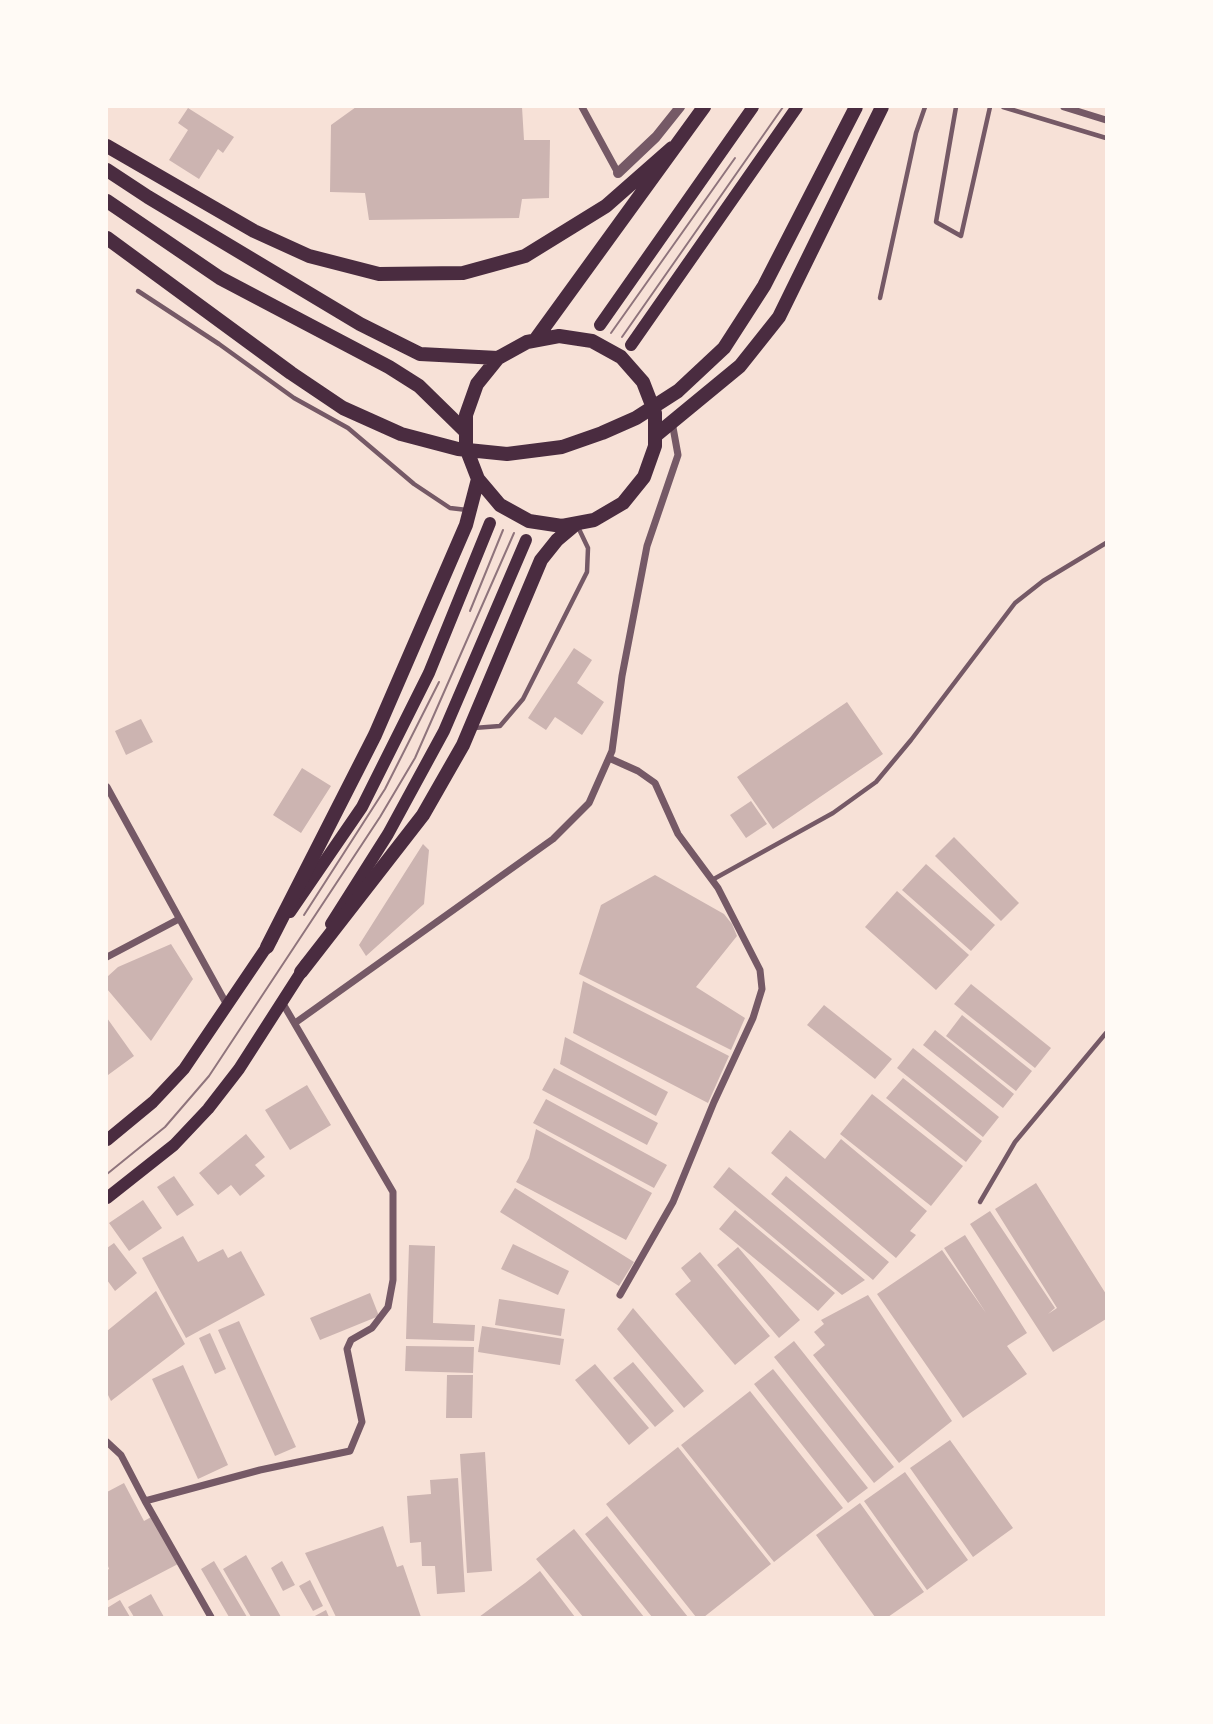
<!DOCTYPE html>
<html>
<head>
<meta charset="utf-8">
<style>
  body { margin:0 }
  #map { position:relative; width:1213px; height:1724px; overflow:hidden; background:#f7e1d7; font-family:"Public Sans",sans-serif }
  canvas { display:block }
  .frame { position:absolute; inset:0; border:108px solid #fffaf5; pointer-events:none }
</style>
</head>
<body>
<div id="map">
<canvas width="1213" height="1724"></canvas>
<div class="frame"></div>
</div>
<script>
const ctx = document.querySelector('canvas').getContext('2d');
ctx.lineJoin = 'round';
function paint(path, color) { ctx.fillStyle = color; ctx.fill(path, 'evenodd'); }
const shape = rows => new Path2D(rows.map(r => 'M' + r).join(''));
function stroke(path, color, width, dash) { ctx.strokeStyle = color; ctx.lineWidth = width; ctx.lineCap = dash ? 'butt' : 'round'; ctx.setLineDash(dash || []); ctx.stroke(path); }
paint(shape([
  [356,107,522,107,524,140,550,140,549,198,522,199,519,218,369,220,365,193,330,192,331,125],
  [188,108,234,137,223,153,218,149,199,179,169,160,188,130,178,123],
  [574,648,592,660,577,683,604,702,582,735,555,717,546,730,528,718],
  [847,702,883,754,773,829,737,777],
  [141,719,153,742,126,755,115,731],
  [302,768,331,786,301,833,273,815],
  [751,801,767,824,746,838,730,815],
  [954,837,1019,903,1001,921,935,856],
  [423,844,429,850,424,904,366,956,359,945],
  [926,864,995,925,971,951,902,890],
  [655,875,724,914,732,924,737,936,696,987,745,1018,731,1050,579,974,601,905],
  [897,891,969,955,936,990,865,927],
  [171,944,193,979,151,1041,107,989,107,977,118,967],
  [583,981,729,1056,708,1103,573,1033],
  [971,984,1051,1048,1035,1068,954,1004],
  [824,1005,892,1059,875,1079,807,1025],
  [962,1015,1032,1071,1016,1091,946,1036],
  [107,1018,134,1056,108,1075,107,1073],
  [935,1030,1014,1094,1003,1108,923,1045],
  [565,1037,668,1092,656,1116,560,1064],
  [913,1048,999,1117,983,1137,897,1068],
  [554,1068,658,1123,647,1145,542,1090],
  [903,1078,982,1141,966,1162,886,1098],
  [307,1085,331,1125,290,1150,265,1110],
  [872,1094,963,1166,931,1206,840,1134],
  [546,1099,667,1165,654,1188,533,1123],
  [536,1129,652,1193,626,1240,516,1182,529,1158],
  [790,1130,825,1159,841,1139,927,1211,910,1231,916,1235,896,1258,771,1153],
  [246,1134,265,1157,255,1165,265,1176,240,1196,231,1185,218,1195,199,1173],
  [729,1167,865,1280,842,1295,713,1187],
  [174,1176,194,1205,177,1216,157,1187],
  [786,1176,889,1262,873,1280,771,1194],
  [1036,1183,1106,1294,1106,1319,1053,1352,970,1224,990,1211,1055,1308,1048,1314,1057,1308,995,1209],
  [515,1188,634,1262,619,1286,500,1212],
  [143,1200,162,1228,129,1251,109,1223],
  [735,1210,835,1293,818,1311,719,1229],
  [965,1235,1027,1333,1007,1346,1027,1374,963,1418,877,1294,942,1250,986,1313,944,1248],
  [183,1236,198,1262,223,1249,228,1258,241,1251,265,1295,186,1338,142,1258],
  [114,1243,137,1273,115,1291,107,1280,107,1248],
  [513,1244,569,1271,558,1295,501,1269],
  [409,1245,435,1246,433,1323,475,1325,474,1341,406,1339],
  [738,1247,800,1320,779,1338,717,1265],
  [700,1252,770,1336,735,1365,675,1294,691,1281,681,1268],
  [156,1291,185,1344,111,1401,107,1393,107,1331],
  [370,1293,379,1316,320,1340,310,1318],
  [868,1295,952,1421,899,1463,813,1355,825,1345,814,1332,824,1324,821,1320],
  [499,1299,565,1309,561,1336,495,1325],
  [633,1308,704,1391,684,1408,617,1329],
  [239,1321,296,1447,275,1456,218,1330],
  [482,1326,564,1339,560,1365,478,1352],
  [210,1333,226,1369,215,1374,199,1338],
  [794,1341,894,1467,874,1483,774,1357],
  [406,1346,474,1347,473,1373,405,1371],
  [633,1362,674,1411,655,1427,613,1378],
  [595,1364,649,1428,629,1445,575,1380],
  [183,1365,228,1465,198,1479,152,1379],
  [773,1369,868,1488,848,1503,754,1384],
  [447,1375,473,1375,472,1418,446,1418],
  [750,1391,843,1508,774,1562,681,1445],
  [950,1440,1013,1528,973,1557,910,1468],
  [678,1447,771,1564,704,1617,696,1617,606,1504],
  [485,1452,492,1571,467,1573,460,1454],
  [905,1472,968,1560,927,1590,864,1501],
  [458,1478,465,1592,437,1594,435,1566,422,1566,421,1542,410,1543,407,1496,431,1494,430,1480],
  [124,1483,144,1521,153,1516,178,1564,107,1601,107,1570,109,1569,107,1563,107,1492],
  [860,1503,924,1592,888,1617,875,1617,816,1535],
  [607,1516,688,1617,652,1617,585,1534],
  [383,1526,397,1567,403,1565,421,1617,336,1617,305,1553],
  [574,1529,644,1617,583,1617,536,1559],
  [246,1555,281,1617,251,1617,223,1569],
  [214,1561,247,1617,229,1617,201,1569],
  [282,1561,295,1585,283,1591,271,1568],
  [540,1571,575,1617,479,1617,525,1583],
  [310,1580,323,1606,313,1611,299,1586],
  [151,1594,164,1617,134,1617,128,1607],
  [120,1600,130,1617,107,1617,107,1608],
  [326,1610,329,1617,313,1617]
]), '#ccb4b1');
stroke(shape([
  [956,107,936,222,961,236,990,107],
  [1003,107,1106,138],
  [138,291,219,344,294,398,348,428,414,484,450,508,467,510],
  [880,298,916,133,925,107],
  [474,728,500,726,523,699,587,572,588,548,578,527],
  [712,880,833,813,876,782,911,740,1015,603,1043,581,1106,543],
  [980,1202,1015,1142,1106,1033]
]), '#755966', 4.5);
stroke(shape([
  [582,107,618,173],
  [1064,107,1106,120],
  [609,758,638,771,655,783,678,834,718,888,760,970,762,989,753,1018,714,1102,673,1202,620,1295],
  [107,787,227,1005],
  [107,957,179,919],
  [295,1023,553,839,589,803,612,751,622,676,647,546,678,455,672,422],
  [107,1442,121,1455,145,1501,260,1470,350,1451,362,1422,347,1349,351,1340,372,1328,388,1307,393,1280,393,1192,282,1002],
  [145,1501,211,1617]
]), '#755966', 7);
stroke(shape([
  [618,173,656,137,680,107]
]), '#755966', 10);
stroke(shape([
  [600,325,753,107],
  [631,345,797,107],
  [290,912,362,807,429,673,490,523],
  [331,924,388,834,444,731,526,540],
  [107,1140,153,1102,184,1069,272,939],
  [107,1198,174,1145,208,1109,239,1069,307,963]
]), '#4a2c40', 12);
stroke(shape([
  [107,146,254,231,309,256,379,274,463,273,525,256,606,206,672,148],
  [107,170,148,197,360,324,420,354,498,358,527,342,559,336,592,341,621,357,643,382,655,413,655,446,644,477,623,503,594,520,562,526,529,521,500,505,478,479,466,448,466,415,477,384,498,358],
  [107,201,220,278,389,367,419,386,466,432],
  [107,238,291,373,343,408,401,434,458,449,507,454,562,447,602,433,636,418,678,391,724,348,764,286,856,107],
  [535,340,704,107],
  [655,436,740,366,779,317,882,107],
  [267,947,375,735,466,525,478,479],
  [301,972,423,815,463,745,541,560,557,540,576,524]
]), '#4a2c40', 14);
stroke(shape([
  [611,333,735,158],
  [622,337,783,107],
  [470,611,503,530],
  [304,915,385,789,439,682],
  [107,1174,165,1127,209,1076,380,817,415,758,514,533]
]), '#8f747c', 2);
</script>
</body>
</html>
